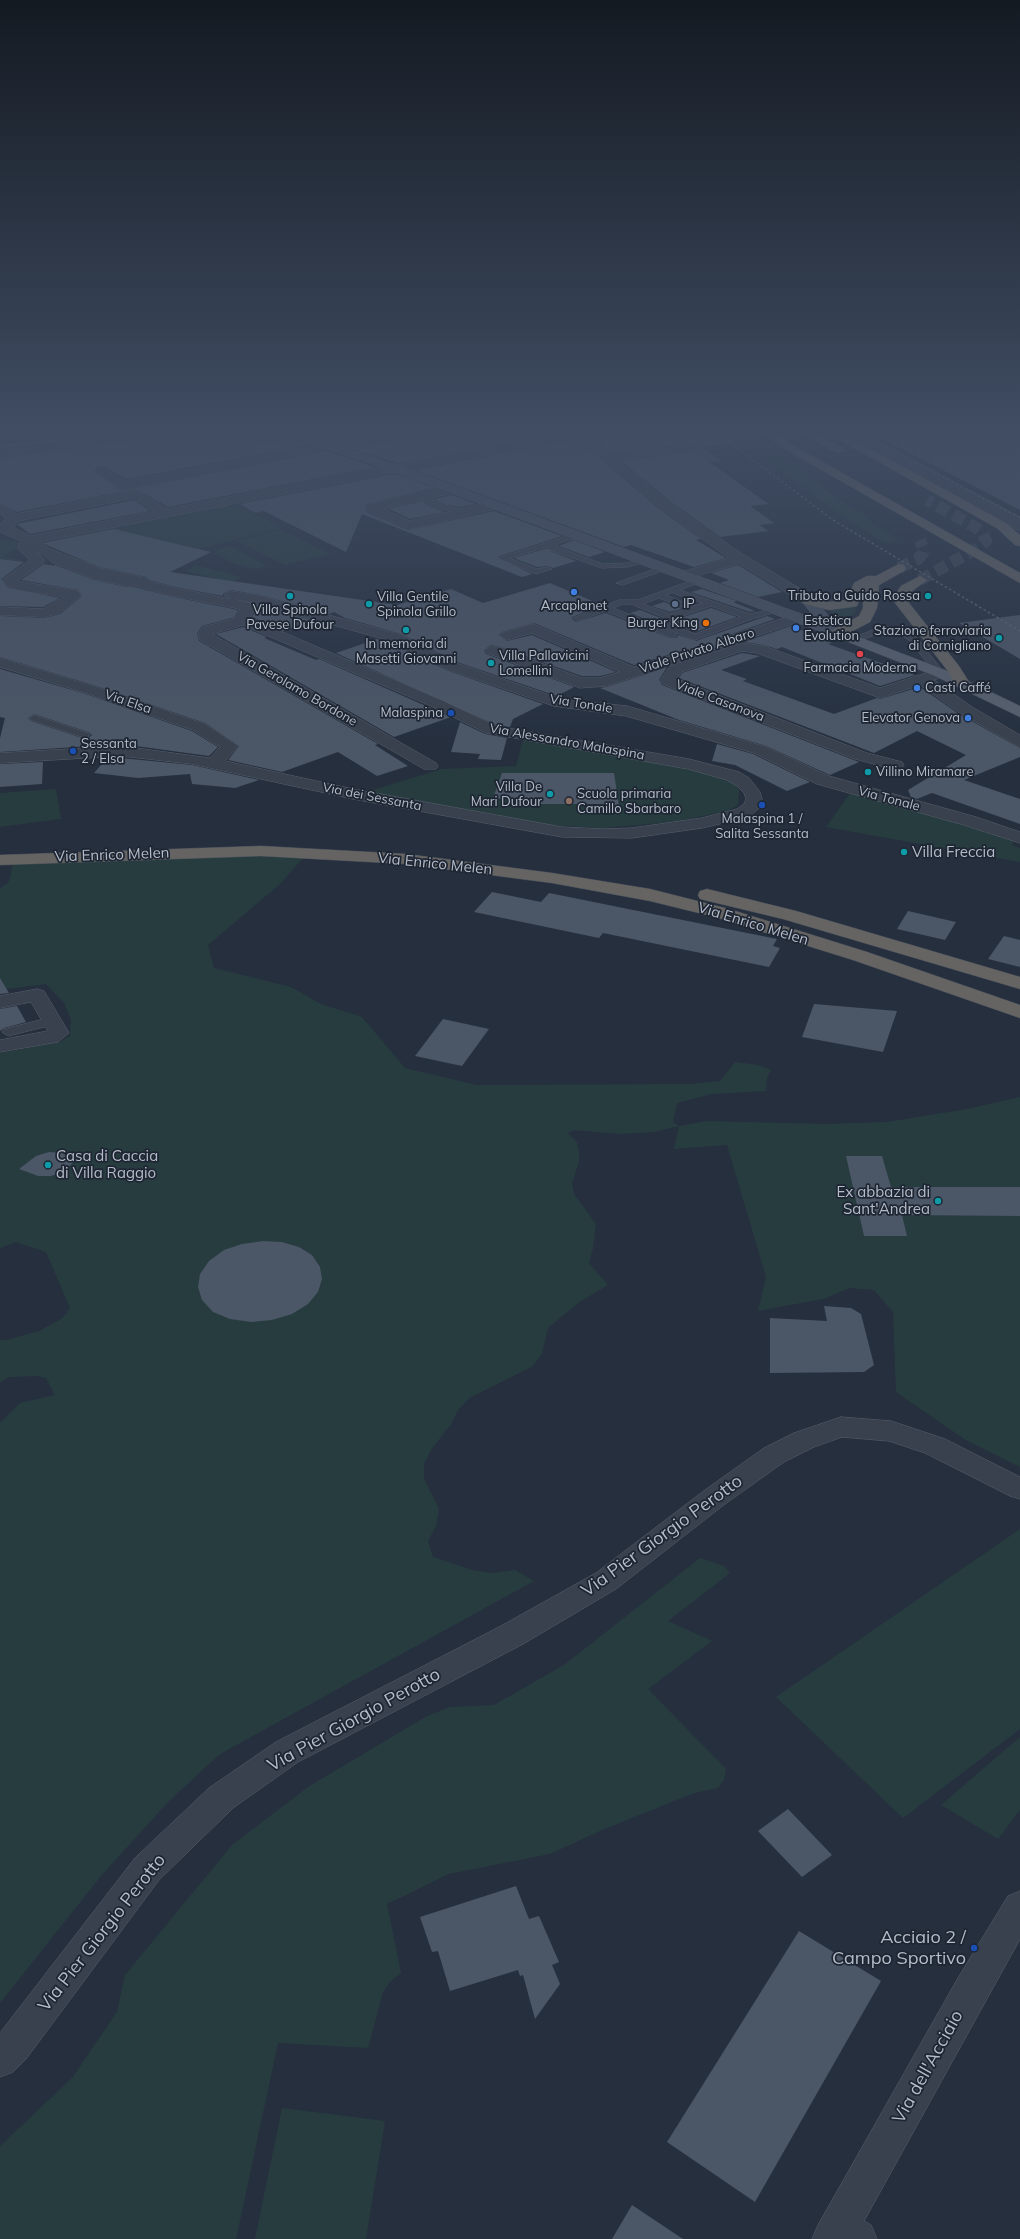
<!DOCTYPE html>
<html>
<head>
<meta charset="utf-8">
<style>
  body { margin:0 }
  canvas { display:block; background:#252f3e }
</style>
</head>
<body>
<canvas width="1020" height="2239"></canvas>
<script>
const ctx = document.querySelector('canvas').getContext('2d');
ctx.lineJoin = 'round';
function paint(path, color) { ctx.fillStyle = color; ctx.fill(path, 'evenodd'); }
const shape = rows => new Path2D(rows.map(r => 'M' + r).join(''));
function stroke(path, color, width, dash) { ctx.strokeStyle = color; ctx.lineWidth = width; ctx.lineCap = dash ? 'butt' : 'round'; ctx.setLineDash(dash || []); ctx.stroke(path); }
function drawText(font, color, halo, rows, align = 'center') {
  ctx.font = font + ' Mulish,sans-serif'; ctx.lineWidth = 3.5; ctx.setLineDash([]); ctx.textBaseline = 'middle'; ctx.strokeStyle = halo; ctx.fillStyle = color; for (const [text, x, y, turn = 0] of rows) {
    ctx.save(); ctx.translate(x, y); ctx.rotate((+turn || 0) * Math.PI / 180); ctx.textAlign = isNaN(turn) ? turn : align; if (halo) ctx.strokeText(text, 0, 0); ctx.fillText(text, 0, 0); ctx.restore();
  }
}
paint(shape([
  [726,430,751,430,830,493,872,520,869,523,884,530,899,541,885,543,844,518],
  [225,504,230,507,239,506,282,528,199,549,136,534,121,539,114,555,91,566,72,559,94,551,59,537],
  [281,530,330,554,285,565,236,541],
  [0,539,19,542,22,544,4,557,22,560,0,576],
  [230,546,266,565,257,569,234,564,215,553,218,552,214,551],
  [196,565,241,577,231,582,186,571],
  [856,606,855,614,843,620,826,608],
  [523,740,698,770,727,779,734,783,739,790,738,805,727,811,674,822,601,828,535,824,363,793,442,769,516,766],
  [56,789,61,819,0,827,0,793],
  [851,792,970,823,1014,840,1012,845,1020,848,1020,862,826,827],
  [231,853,304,857,280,884,208,945,214,968,291,987,321,1004,362,1017,405,1068,476,1085,691,1084,720,1081,735,1062,758,1065,771,1070,767,1078,766,1091,711,1094,677,1103,673,1122,679,1126,707,1121,826,1124,887,1122,967,1109,1020,1097,1020,1467,964,1439,896,1392,893,1312,874,1290,850,1288,823,1299,758,1311,766,1277,727,1145,674,1149,679,1126,654,1132,621,1134,574,1130,568,1133,577,1142,579,1152,579,1162,572,1183,574,1194,596,1224,593,1248,589,1263,608,1285,581,1301,548,1328,542,1354,533,1366,469,1398,458,1410,451,1424,431,1450,424,1464,424,1479,439,1509,436,1526,428,1541,433,1557,472,1570,493,1573,515,1570,534,1581,220,1754,169,1801,101,1876,0,2003,0,1423,20,1403,55,1395,46,1378,37,1376,9,1377,0,1382,0,1340,7,1340,39,1331,63,1318,70,1308,46,1252,16,1242,0,1248,0,1053,60,1042,70,1036,71,1020,64,1003,46,984,0,990,0,888,7,884,10,879,13,861],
  [1020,1529,1020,1729,903,1818,776,1697],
  [700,1558,724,1566,730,1573,668,1621,712,1641,648,1689,726,1769,724,1780,718,1788,694,1793,602,1830,550,1854,449,1874,387,1904,401,1973,391,1981,383,1992,368,2048,278,2043,236,2239,0,2239,0,2146,72,2078,117,2012,125,1975,232,1845,308,1787,427,1716,450,1707,494,1705,564,1665],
  [1020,1737,1020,1810,998,1839,941,1805],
  [282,2108,385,2121,366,2239,255,2239]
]), '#273c3f');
paint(shape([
  [61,430,156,430,0,449,0,445,69,437],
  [200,430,273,430,278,434,233,442,217,435,210,436,232,449,291,439,310,445,126,479,105,466,97,466,94,471,120,489,125,490,327,451,375,467,168,507,136,489,16,512,0,504,0,458,193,434],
  [295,430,413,430,330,441],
  [454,430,567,430,568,432,399,463,349,448,447,434],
  [624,430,658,430,678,446,610,452,592,437,617,434],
  [673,430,732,430,733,444,703,447,721,461,709,462,769,504,750,506,774,523,760,525,768,531,720,537,671,502,620,460,692,453,698,450],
  [866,430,1020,430,1020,510],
  [577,439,661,510,701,539,696,540,726,558,694,567,631,545,624,547,415,470],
  [388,475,399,475,434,488,368,504,365,507,367,512,408,530,494,511,562,536,497,557,532,574,522,577,362,514,346,552,264,511,255,513,240,504],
  [452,495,476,504,461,507,447,505,435,499],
  [134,500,150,511,30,534,17,524],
  [424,501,427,505,444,512,410,519,389,509],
  [114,529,211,552,170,572,397,605,451,589,483,603,550,583,602,605,572,617,572,619,576,622,606,613,670,638,677,638,678,635,696,641,767,616,775,619,720,638,717,642,724,647,695,656,696,653,688,649,634,665,534,623,502,632,499,635,507,641,532,635,616,672,600,676,582,676,497,646,491,645,484,650,486,654,574,687,557,696,457,662,401,634,345,618,334,612,329,614,260,595,231,590,223,594,223,596,176,587,149,580,147,577,99,567,42,543],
  [574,540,605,552,589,557,559,546],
  [548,548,550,551,576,561,553,568,548,566,537,567,514,558],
  [0,559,24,562,1,579,8,588,60,598,43,607,0,606],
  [44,564,55,566,53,564,94,580,127,587,130,586,174,597,238,610,235,617,202,626,197,633,199,641,378,744,375,745,408,766,377,776,338,752,282,772,228,760,239,746,205,723,93,685,0,657,0,616,45,618,60,614,82,596,78,590,21,580],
  [738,565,782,592,758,597,720,583,729,580,711,573],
  [702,589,737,601,733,602,755,611,750,612,691,592],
  [664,602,682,609,670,612,652,606],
  [254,604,311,620,283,631,252,617,256,610],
  [711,608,737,617,695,632,674,624,675,620],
  [640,610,663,619,663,626,630,613],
  [1020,615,1020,659,959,623],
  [791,626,832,643,828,644,915,675,880,686,782,647,777,649,764,645,744,642],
  [243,627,267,637,264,638,316,660,319,659,451,717,394,737,216,634],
  [377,639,390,642,446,670,543,704,513,719,510,727,496,725,336,653],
  [742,653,760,656,721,670,747,679,743,681,834,714,877,698,880,699,920,687,959,714,1020,748,1020,757,964,780,1020,799,1020,824,932,793,917,799,911,797,908,790,966,755,917,731,874,753,679,678,682,673],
  [667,667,659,680,662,685,859,762,830,775,766,746,679,720,600,688,607,687],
  [0,669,83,693,192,731,218,747,209,756,121,744,0,752,0,738,5,718,0,717],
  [34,714,88,732,92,735,88,738,82,738,31,721,28,718],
  [460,722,485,734,507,738,501,760,478,759,480,754,451,752],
  [717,744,753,754,810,782,787,791,735,765,712,761],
  [107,758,121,758,192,765,259,780,235,788,192,784,190,774,138,778,94,773],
  [43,762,42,784,0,787,0,764],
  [502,773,614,773,619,806,606,804,527,804,527,801,493,798],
  [492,892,541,902,549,893,777,939,773,946,780,948,769,967,603,933,599,938,474,912],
  [908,911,956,922,945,940,897,929],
  [1004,936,1020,940,1020,967,988,959],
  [0,978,9,993,0,994],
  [814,1004,897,1011,883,1052,802,1037],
  [17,1006,26,1022,4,1028,0,1031,0,1009],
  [443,1019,489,1029,462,1066,415,1056],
  [49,1152,62,1153,75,1161,63,1172,51,1176,38,1176,19,1169,36,1156],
  [846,1156,882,1156,891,1187,1020,1187,1020,1216,902,1215,907,1236,864,1236],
  [263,1241,282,1242,299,1247,312,1255,320,1267,322,1279,318,1292,308,1304,292,1314,272,1320,251,1322,230,1319,213,1312,202,1300,198,1287,200,1274,209,1261,224,1250,242,1244],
  [824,1306,851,1308,861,1314,874,1365,864,1372,770,1373,770,1318,827,1321],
  [788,1809,832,1855,802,1877,758,1831],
  [516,1886,529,1919,539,1916,559,1962,552,1965,560,1984,535,2019,523,1975,520,1976,518,1970,450,1991,438,1951,432,1952,420,1917],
  [799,1931,881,1981,755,2202,667,2142],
  [632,2205,683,2239,612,2239]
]), '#4b5666');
stroke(shape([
  [899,568,918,559,923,553,924,549,920,540],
  [920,580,978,548,986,541,983,534,975,527,927,500]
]), '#3b4453', 12, [12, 6]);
const service = shape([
  [849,430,857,430,1020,517,1020,522,849,430],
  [295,433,297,434,297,436,232,448,211,437,216,436,233,444,295,433],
  [426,494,434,500,447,506,472,511,468,513,443,510,428,504,422,496,426,494],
  [577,533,580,533,580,537,559,543,557,547,603,564,627,563,646,559,650,561,627,567,602,568,550,550,550,546,509,558,537,569,548,567,552,569,536,574,498,558,577,533],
  [42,550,48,550,58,558,100,575,131,584,127,586,94,579,52,562,42,554,42,550],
  [663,566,670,568,623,585,616,583,663,566],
  [698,578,702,580,701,582,680,590,750,614,779,608,783,610,752,619,695,640,664,628,665,618,631,604,623,604,613,608,676,633,676,637,670,637,606,611,577,621,573,618,619,600,638,600,698,578],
  [673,592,673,593,703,603,693,606,666,595,673,592],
  [659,598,687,609,670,614,643,604,659,598],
  [711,606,741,617,695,634,672,625,674,619,711,606],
  [883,626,905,630,915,636,943,671,943,675,937,675,909,640,900,634,884,632,854,642,850,639,883,626],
  [34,715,88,733,90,735,88,737,82,737,31,720,29,718,34,715],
  [52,1017,58,1021,56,1024,8,1036,2,1032,4,1029,52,1017]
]);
const pedestrian = shape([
  [659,430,671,430,697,449,692,452,608,460,603,457,608,454,682,447,659,430],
  [66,443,70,444,70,448,0,457,0,451,66,443],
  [740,555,744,556,746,559,744,562,686,579,680,575,682,572,740,555]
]);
const minor = shape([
  [167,430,199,430,193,433,66,449,60,446,66,443,167,430],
  [423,430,453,430,447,433,329,449,323,446,329,443,423,430],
  [623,430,617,433,580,437,401,471,395,467,401,463,580,431,623,430],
  [101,466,105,467,131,485,129,488,121,488,97,473,95,470,97,467,101,466],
  [453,485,457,486,459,489,457,492,384,509,410,521,495,501,501,505,499,508,409,529,368,511,366,508,368,505,453,485],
  [136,490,169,510,171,513,169,516,161,516,132,497,130,494,136,490],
  [0,505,18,515,20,518,18,521,10,521,0,514,0,505],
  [28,536,50,549,99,568,147,578,148,581,176,588,230,599,224,595,231,591,260,596,401,635,456,663,561,699,627,706,766,747,829,776,976,817,1020,832,1020,843,964,825,817,784,754,753,626,716,554,706,446,669,391,641,254,603,233,599,250,603,253,606,255,609,250,618,441,700,496,726,689,759,739,772,749,778,760,792,762,799,761,806,749,817,702,828,632,838,562,837,353,799,192,764,121,756,0,763,0,753,121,746,210,758,220,747,193,730,83,692,0,667,0,658,93,686,205,724,238,746,225,761,353,789,562,827,603,829,632,828,702,818,737,809,744,804,746,799,744,793,737,786,727,780,688,769,486,733,431,706,243,625,212,634,436,763,438,766,436,769,424,769,200,640,198,633,203,627,236,618,240,609,174,596,90,574,37,552,45,560,43,563,17,581,73,590,78,591,81,596,59,613,45,617,0,615,0,607,43,609,64,597,18,590,8,587,2,580,30,560,17,548,23,537,28,536],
  [799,613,806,617,804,620,730,645,725,646,718,642,720,639,799,613],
  [533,624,634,667,688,650,695,654,693,657,607,686,580,688,487,653,485,650,492,646,497,647,582,678,600,678,620,672,532,633,507,640,500,636,502,633,533,624],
  [741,643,764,646,880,688,935,670,945,670,947,673,945,676,934,680,972,707,1020,735,1020,747,960,713,920,685,880,698,757,653,742,651,681,672,677,679,867,753,902,762,904,765,902,768,896,770,855,759,663,684,660,681,670,666,741,643],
  [37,989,44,991,69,1033,58,1042,0,1052,0,1040,48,1031,31,1002,0,1008,0,996,37,989],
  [841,1417,891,1421,945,1439,1020,1477,1020,1499,1010,1496,925,1453,889,1441,842,1437,814,1447,784,1462,725,1504,616,1589,523,1644,298,1762,233,1808,159,1880,26,2059,13,2072,0,2077,0,2033,135,1858,209,1788,276,1742,501,1626,596,1573,705,1490,764,1448,794,1433,841,1417],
  [1020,1891,1020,1939,864,2221,871,2225,877,2239,812,2239,818,2225,958,1978,1008,1896,1020,1891]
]);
const tertiary = shape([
  [0,430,18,430,16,432,0,436,0,430],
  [568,430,581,430,670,503,736,550,799,588,801,591,799,594,789,594,726,556,662,509,568,430],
  [834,430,848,430,1020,522,1020,531,834,430],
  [329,443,335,446,333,448,125,489,119,485,125,481,329,443],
  [386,466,390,467,392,470,390,473,28,544,0,532,0,524,10,515,136,490,142,494,140,497,18,521,13,527,30,536,386,466]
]);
const secondary = shape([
  [274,430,291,430,389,463,405,465,406,468,817,620,804,604,787,591,794,587,799,588,814,598,833,622,830,625,843,630,845,633,843,636,833,636,449,492,399,474,381,473,379,470,381,467,276,432,274,430]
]);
const primary = shape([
  [838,629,945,670,1020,706,1020,717,935,676,833,636,831,633,833,630,838,629]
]);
const trunk = shape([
  [758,430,771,430,798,448,1020,573,1020,583,790,452,758,430],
  [796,430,810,430,845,450,839,453,835,452,796,430],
  [822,430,836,430,1006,523,1020,535,1020,546,1015,545,998,529,986,522,822,430],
  [899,564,904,565,906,568,904,571,879,585,877,608,870,622,843,636,833,636,831,633,833,630,859,616,863,608,863,593,857,606,852,607,829,610,804,604,802,601,809,597,829,602,847,600,854,583,867,576,876,576,899,564],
  [920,576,927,580,911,592,909,603,959,666,969,682,966,685,956,685,947,670,895,603,895,595,901,586,920,576],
  [261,846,406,854,552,873,650,889,729,909,867,952,1020,1005,1020,1018,853,960,715,917,650,901,552,883,406,864,261,856,0,865,0,855,261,846],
  [707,889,796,911,1020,977,1020,989,783,919,700,899,698,895,700,891,707,889]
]);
stroke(service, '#575f6c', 1);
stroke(pedestrian, '#575f6c', 1);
stroke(minor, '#575f6c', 1);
stroke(tertiary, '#575f6c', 1);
stroke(secondary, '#575f6c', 1);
stroke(primary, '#424a57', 1);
stroke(trunk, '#444c59', 1);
paint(service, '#39414e');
paint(pedestrian, '#39414e');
paint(minor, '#39414e');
paint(tertiary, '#39414e');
paint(secondary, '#475060');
paint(primary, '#57606e');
paint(trunk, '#656462');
stroke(shape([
  [713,430,833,520,1020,631],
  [854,430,1020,518]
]), '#5b6574', 1.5, [2.5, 2.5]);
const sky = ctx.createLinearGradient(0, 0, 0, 743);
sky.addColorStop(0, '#141a22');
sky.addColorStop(0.58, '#404d63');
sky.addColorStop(1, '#404d6300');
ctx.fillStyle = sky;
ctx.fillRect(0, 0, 1020, 743);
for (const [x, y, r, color] of [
  [574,592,4,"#3f7fe0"],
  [290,596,4,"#0f9aa8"],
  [928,596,4,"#0f9aa8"],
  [369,604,4,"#0f9aa8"],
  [675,604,4,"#5c6f8a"],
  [706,623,4,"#e8710a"],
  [796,628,4,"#3f7fe0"],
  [406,630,4,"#0f9aa8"],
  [999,638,4,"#0f9aa8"],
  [860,654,4,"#e0444e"],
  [491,663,4,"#0f9aa8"],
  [917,688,4,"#3f7fe0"],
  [451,713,4,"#1a4fb4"],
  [968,718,4,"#3f7fe0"],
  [73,751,4,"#1a4fb4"],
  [868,772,4,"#0f9aa8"],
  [550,794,4,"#0f9aa8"],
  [569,801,4,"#8d6e63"],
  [762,805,4,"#1a4fb4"],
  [904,852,4,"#0f9aa8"],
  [48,1165,4,"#0f9aa8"],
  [938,1201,4,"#0f9aa8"],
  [974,1948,4,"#1a4fb4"]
]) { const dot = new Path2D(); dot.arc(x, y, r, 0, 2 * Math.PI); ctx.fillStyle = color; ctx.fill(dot); stroke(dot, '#1e2633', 1.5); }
drawText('13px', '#b5bcc9', '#1e2633', [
  ["Tributo a Guido Rossa",920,596,"right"],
  ["Villa Gentile",377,597],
  ["Spinola Grillo",377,612],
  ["IP",683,604],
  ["Arcaplanet",574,606,"center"],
  ["Villa Spinola",290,610,"center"],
  ["Pavese Dufour",290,625,"center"],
  ["Estetica",804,621],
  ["Evolution",804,636],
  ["Burger King",698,623,"right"],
  ["Stazione ferroviaria",991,631,"right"],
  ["di Cornigliano",991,646,"right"],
  ["In memoria di",406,644,"center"],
  ["Masetti Giovanni",406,659,"center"],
  ["Villa Pallavicini",499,656],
  ["Lomellini",499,671],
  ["Farmacia Moderna",860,668,"center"],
  ["Casti Caffé",925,688],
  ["Malaspina",443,713,"right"],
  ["Elevator Genova",960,718,"right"],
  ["Sessanta",81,744],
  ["2 / Elsa",81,759],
  ["Villino Miramare",876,772],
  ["Villa De",542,787,"right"],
  ["Mari Dufour",542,802,"right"],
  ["Scuola primaria",577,794],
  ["Camillo Sbarbaro",577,809],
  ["Malaspina 1 /",762,819,"center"],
  ["Salita Sessanta",762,834,"center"]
], 'left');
drawText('13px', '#b5bcc9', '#1e2633', [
  ["Viale Privato Albaro",697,651,-18],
  ["Via Gerolamo Bordone",297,689,30],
  ["Viale Casanova",720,701,21],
  ["Via Elsa",128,702,19],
  ["Via Tonale",581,704,9],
  ["Via Alessandro Malaspina",567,742,10],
  ["Via dei Sessanta",372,797,11],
  ["Via Tonale",889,799,15]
]);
drawText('15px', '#b5bcc9', '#1e2633', [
  ["Villa Freccia",912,852],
  ["Casa di Caccia",56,1156],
  ["di Villa Raggio",56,1173],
  ["Ex abbazia di",930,1192,"right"],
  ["Sant'Andrea",930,1209,"right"]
], 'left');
drawText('15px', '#b5bcc9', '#1e2633', [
  ["Via Enrico Melen",112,855,-2],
  ["Via Enrico Melen",435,864,6],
  ["Via Enrico Melen",753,924,17]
]);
drawText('18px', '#b5bcc9', '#1e2633', [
  ["Via Pier Giorgio Perotto",662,1536,-36],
  ["Via Pier Giorgio Perotto",354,1720,-29],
  ["Via Pier Giorgio Perotto",102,1933,-52],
  ["Via dell'Acciaio",928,2067,-61]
]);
drawText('18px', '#b5bcc9', '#1e2633', [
  ["Acciaio 2 /",966,1938],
  ["Campo Sportivo",966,1959]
], 'right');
</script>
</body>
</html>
